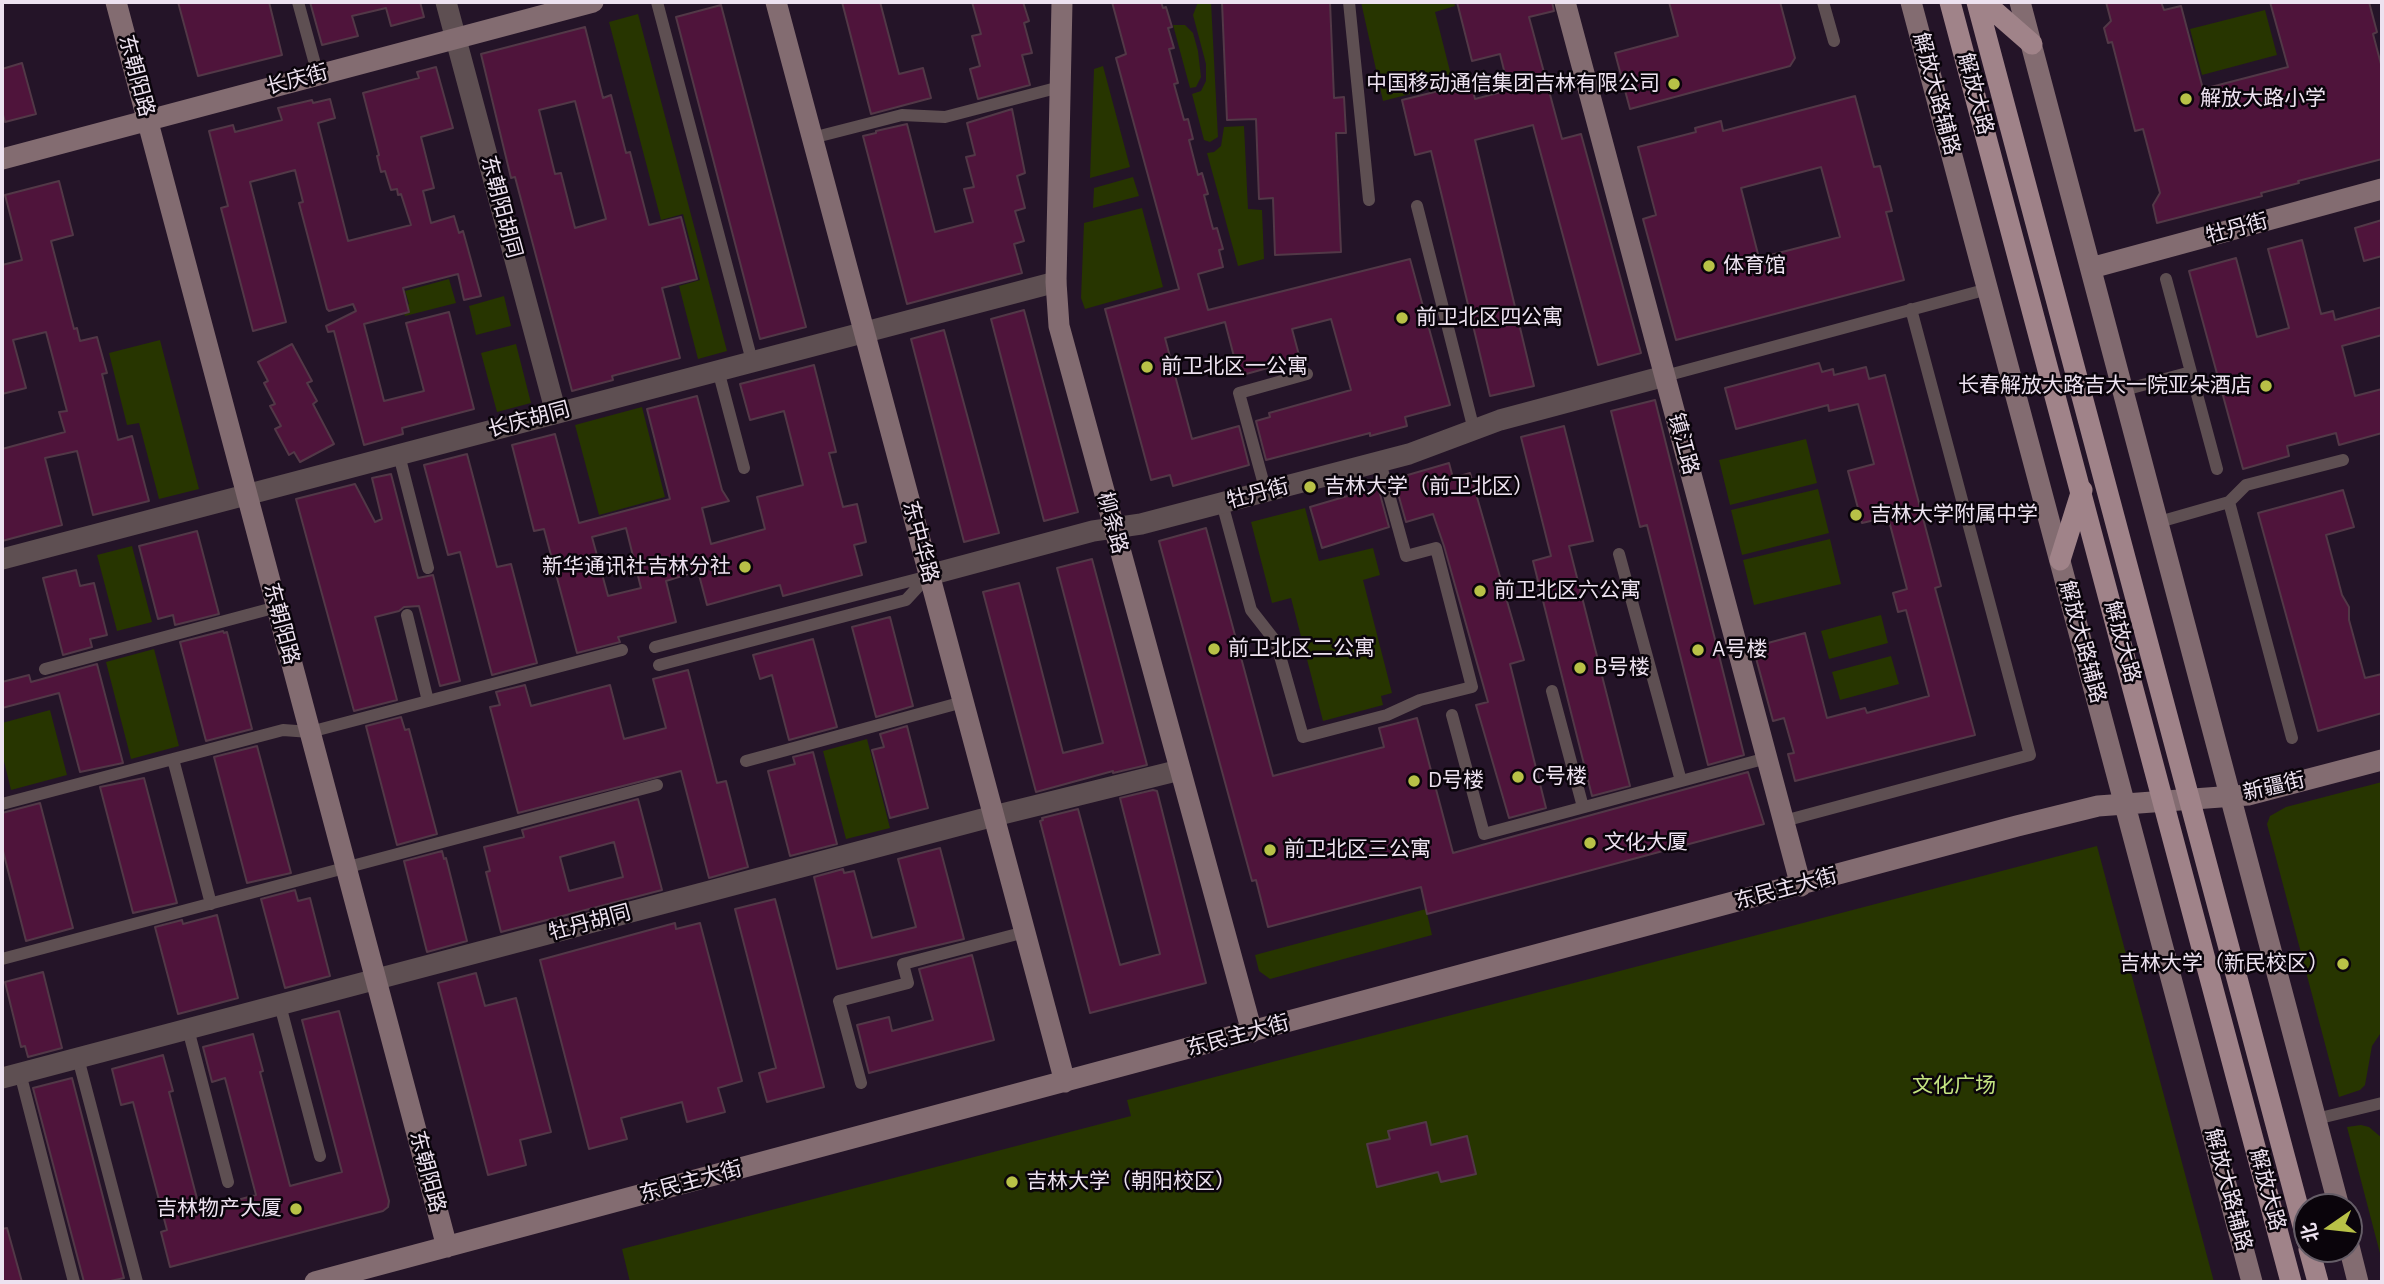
<!DOCTYPE html>
<html>
<head>
<meta charset="utf-8">
<style>
  body { margin:0 }
  #map { position:relative; width:2384px; height:1284px; overflow:hidden; background:#241428; font-family:"IBM Plex Sans","Noto Sans SC",sans-serif }
  canvas { display:block }
  .frame { position:absolute; inset:0; border:4px solid #ede2f0; pointer-events:none }
  .north { position:absolute; left:2293px; top:1193px; width:70px; height:70px; box-sizing:border-box; background:#0a040b; border:2px solid #655d67; border-radius:50%; rotate:256deg; font-size:19px; font-weight:700; line-height:28px; text-align:center; color:#ede2f0 }
  .north::after { content:''; display:block; margin:auto; width:24px; height:32px; background:#b8c147; clip-path:polygon(50% 0,100% 100%,50% 72%,0 100%) }
</style>
</head>
<body>
<div id="map">
<canvas width="2384" height="1284"></canvas>
<div class="frame"></div>
<div class="north">北</div>
</div>
<script>
const ctx = document.querySelector('canvas').getContext('2d');
ctx.lineJoin = 'round';
function paint(path, color) { ctx.fillStyle = color; ctx.fill(path, 'evenodd'); }
const shape = rows => new Path2D(rows.map(r => 'M' + r).join(''));
function stroke(path, color, width, dash) { ctx.strokeStyle = color; ctx.lineWidth = width; ctx.lineCap = dash ? 'butt' : 'round'; ctx.setLineDash(dash || []); ctx.stroke(path); }
function drawText(font, color, halo, rows, align = 'center') {
  ctx.font = font + ' "IBM Plex Sans","Noto Sans SC",sans-serif'; ctx.lineWidth = 5; ctx.setLineDash([]); ctx.textBaseline = 'middle'; ctx.strokeStyle = halo; ctx.fillStyle = color; for (const [text, x, y, turn = 0] of rows) {
    ctx.save(); ctx.translate(x, y); ctx.rotate((+turn || 0) * Math.PI / 180); ctx.textAlign = isNaN(turn) ? turn : align; if (halo) ctx.strokeText(text, 0, 0); ctx.fillText(text, 0, 0); ctx.restore();
  }
}
paint(shape([
  [1198,2,1211,2,1218,137,1210,142,1204,140,1192,94,1201,91,1206,81,1206,64,1193,15],
  [1361,2,1454,2,1455,6,1435,12,1453,83,1383,101],
  [2265,10,2277,55,2202,75,2190,29],
  [638,14,727,351,698,359,679,286,700,280,683,214,661,220,609,22],
  [1173,25,1185,25,1193,33,1198,51,1201,77,1196,87,1190,88],
  [1103,66,1130,167,1090,178,1094,69],
  [1244,126,1248,209,1262,210,1264,259,1238,266,1207,153,1214,152,1221,146,1224,127],
  [1133,177,1139,196,1093,208,1094,188],
  [1142,208,1163,287,1085,309,1081,298,1084,223],
  [449,279,456,303,405,316,402,306,409,304,405,291],
  [504,296,511,326,476,335,469,306],
  [160,340,199,489,159,499,139,423,127,425,109,353],
  [516,344,531,403,497,412,481,353],
  [642,407,665,497,599,515,575,425],
  [1806,439,1817,483,1730,505,1719,460],
  [1818,489,1829,533,1742,555,1731,510],
  [1305,508,1319,561,1373,548,1380,575,1363,580,1392,693,1381,696,1383,705,1323,721,1291,598,1272,603,1251,522],
  [1830,539,1841,584,1754,605,1743,560],
  [132,546,152,622,117,631,97,555],
  [1881,615,1888,643,1829,659,1821,631],
  [154,649,179,746,131,759,106,662],
  [1891,656,1899,684,1840,700,1832,672],
  [50,710,67,775,11,790,2,753,2,723],
  [867,739,890,828,846,839,823,751],
  [2382,782,2382,1031,2372,1046,2365,1085,2360,1090,2339,1097,2267,824,2270,816,2286,807],
  [2097,846,2214,1282,630,1282,622,1249,1131,1116,1127,1100],
  [1426,909,1432,935,1270,979,1259,971,1255,955],
  [2361,1125,2369,1127,2382,1138,2382,1261,2347,1127]
]), '#273500');
const building = shape([
  [178,2,269,2,282,55,198,76,178,2],
  [310,2,420,2,424,17,391,26,386,8,352,16,358,36,322,45,310,2],
  [842,2,880,2,899,74,923,68,931,98,871,114,842,2],
  [972,2,1023,2,1029,21,1024,23,1032,53,1022,55,1030,85,978,99,970,69,980,66,972,36,981,34,972,2],
  [1112,2,1161,2,1163,8,1166,7,1172,27,1168,28,1174,48,1169,49,1178,83,1174,84,1184,120,1188,119,1193,139,1189,140,1198,175,1202,173,1208,194,1204,195,1213,229,1217,228,1223,249,1219,250,1223,267,1198,274,1208,310,1410,259,1450,405,1405,417,1407,426,1370,436,1370,433,1266,460,1256,421,1270,417,1269,413,1351,390,1331,319,1292,329,1300,359,1239,376,1225,322,1165,338,1192,439,1239,426,1249,465,1173,486,1170,475,1151,480,1105,309,1179,289,1116,58,1126,54,1112,2],
  [1222,2,1330,2,1334,98,1344,97,1346,133,1336,133,1341,252,1275,255,1273,198,1259,199,1256,119,1227,120,1222,2],
  [1457,2,1552,2,1554,11,1529,17,1562,139,1581,134,1641,353,1598,365,1533,125,1475,140,1534,386,1490,396,1431,151,1415,155,1402,100,1471,83,1475,99,1509,90,1500,54,1472,61,1457,2],
  [1669,2,1780,2,1795,58,1790,66,1630,109,1615,53,1678,36,1669,2],
  [2106,2,2161,2,2164,10,2181,6,2203,89,2288,67,2270,2,2369,2,2377,32,2373,34,2382,68,2382,159,2298,181,2299,183,2261,193,2262,196,2157,223,2153,205,2160,193,2143,129,2135,131,2112,42,2108,43,2104,28,2111,21,2106,2],
  [721,5,806,327,760,339,676,17,721,5],
  [585,27,603,98,611,95,626,153,630,152,649,225,681,217,697,279,662,288,680,358,612,376,613,380,572,391,515,177,511,178,481,54,585,27],
  [575,101,606,219,575,228,561,173,555,174,539,110,575,101],
  [22,63,36,114,5,122,2,111,2,69,22,63],
  [436,67,453,128,421,137,434,188,423,191,431,223,454,216,459,233,463,231,481,296,464,300,458,274,403,288,409,312,364,324,384,401,424,391,406,323,449,312,474,409,402,428,403,434,364,445,334,331,328,332,326,326,356,311,353,304,329,311,327,309,299,203,303,202,295,170,250,182,286,322,253,331,221,208,228,206,209,131,233,125,235,132,282,120,278,108,312,100,313,103,330,99,335,118,318,123,348,241,411,225,401,194,398,195,397,189,391,190,385,171,381,172,377,156,379,155,363,93,419,78,417,72,436,67],
  [1855,96,1874,167,1880,166,1892,211,1886,212,1904,280,1676,340,1643,219,1656,215,1638,147,1696,132,1695,128,1721,121,1723,131,1855,96],
  [1821,167,1840,237,1759,258,1741,188,1821,167],
  [1012,109,1025,173,1017,176,1025,208,1015,211,1024,241,1014,244,1022,273,907,304,863,136,876,133,876,131,907,124,935,232,973,222,964,189,974,187,966,157,975,155,967,123,1012,109],
  [59,181,73,235,51,241,74,329,77,328,80,341,97,337,107,373,102,374,118,440,132,436,149,501,93,515,77,451,45,458,62,525,2,541,2,449,65,432,59,412,67,411,46,332,13,340,26,388,2,394,2,265,22,260,5,195,59,181],
  [2382,220,2382,256,2364,261,2355,228,2382,220],
  [2302,240,2321,314,2333,311,2335,320,2382,307,2382,335,2342,346,2355,396,2382,389,2382,433,2339,445,2336,433,2287,446,2289,456,2243,469,2189,271,2236,258,2257,337,2289,328,2268,249,2302,240],
  [1024,310,1078,512,1044,521,991,319,1024,310],
  [944,330,999,533,964,542,911,339,944,330],
  [292,344,312,381,307,383,317,401,313,404,334,444,300,462,294,452,289,455,275,429,281,426,270,406,275,404,264,383,268,381,258,362,292,344],
  [1819,363,1822,372,1833,369,1834,375,1866,367,1869,379,1885,375,1941,586,1935,588,1975,735,1795,781,1788,754,1794,753,1784,718,1773,721,1753,647,1805,633,1827,718,1865,708,1867,713,1929,696,1906,610,1898,612,1893,593,1907,589,1888,517,1862,523,1848,471,1874,464,1858,404,1829,411,1828,405,1736,429,1725,388,1819,363],
  [814,365,836,452,829,453,843,507,857,504,866,542,854,545,862,575,783,596,780,585,707,605,698,571,666,581,676,622,618,637,620,642,577,653,544,529,534,531,512,445,555,434,579,523,670,499,647,409,697,396,722,490,729,501,702,508,711,544,765,529,757,497,803,485,784,411,750,420,740,384,814,365],
  [626,528,641,588,608,596,592,537,626,528],
  [1655,400,1744,755,1708,765,1647,525,1640,527,1611,411,1655,400],
  [1564,426,1593,541,1569,546,1630,786,1592,796,1533,561,1551,556,1521,437,1564,426],
  [467,454,497,567,511,564,537,663,492,675,460,552,448,555,424,465,467,454],
  [1449,463,1453,478,1470,473,1524,660,1510,664,1546,808,1509,818,1476,705,1488,702,1444,546,1433,514,1406,522,1394,479,1449,463],
  [391,474,418,578,433,575,460,681,440,686,419,606,404,607,399,611,375,617,397,700,354,711,296,499,355,484,375,522,382,519,372,478,391,474],
  [1378,487,1389,527,1322,548,1310,507,1378,487],
  [2343,490,2354,527,2326,535,2342,595,2349,607,2349,620,2365,678,2382,674,2382,713,2318,731,2258,513,2343,490],
  [1206,528,1273,776,1384,747,1379,728,1417,718,1453,853,1748,772,1764,824,1427,914,1421,887,1268,927,1256,880,1252,881,1159,541,1206,528],
  [197,531,219,614,175,625,173,615,158,619,139,546,197,531],
  [1092,559,1147,765,1113,773,1113,771,1036,792,983,592,1019,583,1063,753,1103,743,1057,568,1092,559],
  [76,570,80,586,94,583,107,635,90,639,92,647,63,655,43,578,76,570],
  [890,617,913,706,876,717,852,627,890,617],
  [223,631,224,633,227,632,252,729,206,741,180,642,223,631],
  [813,639,837,727,789,740,772,675,760,679,753,655,813,639],
  [97,664,123,763,80,772,59,693,2,708,2,682,29,675,31,682,97,664],
  [688,670,717,783,726,781,748,867,709,878,681,771,518,813,490,707,500,705,496,692,525,685,531,706,610,685,624,739,666,728,653,679,688,670],
  [401,717,405,730,409,729,437,834,397,845,366,726,401,717],
  [907,726,928,808,890,818,872,750,884,747,880,734,907,726],
  [257,746,291,873,247,883,214,757,257,746],
  [813,752,837,844,790,856,768,771,795,764,793,757,813,752],
  [144,778,177,903,133,913,100,787,144,778],
  [1153,790,1157,791,1206,983,1090,1013,1040,821,1043,820,1042,818,1078,809,1120,965,1160,954,1120,798,1153,790],
  [638,799,662,890,501,932,486,872,490,871,484,847,524,837,522,830,638,799],
  [614,842,623,877,569,891,560,857,614,842],
  [40,803,73,928,26,941,2,847,2,813,40,803],
  [940,848,964,939,837,969,814,877,843,869,844,873,854,871,872,938,916,927,898,859,940,848],
  [442,851,444,859,446,858,467,941,427,952,404,861,442,851],
  [295,890,298,901,310,898,330,976,285,988,261,899,295,890],
  [775,899,824,1087,767,1102,759,1073,776,1068,735,909,775,899],
  [217,915,238,998,178,1014,155,927,182,920,183,924,217,915],
  [675,923,676,929,700,923,742,1081,718,1088,725,1112,687,1122,682,1102,621,1118,627,1139,589,1149,540,960,675,923],
  [972,955,994,1040,869,1073,857,1025,889,1017,892,1031,933,1020,919,969,972,955],
  [43,972,62,1048,28,1057,25,1046,21,1047,5,982,43,972],
  [476,973,485,1006,516,998,551,1132,520,1140,526,1165,488,1175,438,983,476,973],
  [339,1011,389,1201,388,1207,383,1211,170,1267,161,1232,167,1230,133,1102,121,1105,112,1069,163,1055,173,1091,169,1092,200,1210,256,1195,225,1078,212,1082,203,1047,253,1034,263,1071,260,1072,290,1186,342,1172,302,1020,339,1011],
  [72,1078,124,1278,106,1282,84,1282,33,1088,72,1078],
  [1426,1122,1431,1145,1467,1136,1476,1174,1441,1182,1438,1172,1377,1187,1367,1144,1390,1139,1388,1131,1426,1122],
  [7,1228,22,1282,2,1282,2,1229,7,1228]
]);
paint(building, '#4f143b');
stroke(building, '#523847', 2);
stroke(shape([
  [298,2,318,75],
  [657,2,752,361],
  [1349,2,1369,200],
  [1823,2,1834,41],
  [812,138,902,115,945,117,1060,87],
  [1417,206,1474,430],
  [2166,279,2217,469],
  [718,370,744,468],
  [1665,376,1988,289],
  [2124,390,2191,372],
  [399,455,428,568],
  [1266,492,1239,393,1307,374],
  [2229,502,2246,485,2343,460],
  [1222,503,1251,610,1276,642,1303,737,1387,715,1420,700,1472,687,1436,548,1406,556,1380,462],
  [2159,522,2229,502,2292,738],
  [1619,554,1681,781],
  [407,615,428,701],
  [655,647,929,576],
  [659,665,906,600,929,575],
  [45,669,277,607],
  [1552,691,1583,807],
  [1452,715,1484,834,1767,758],
  [173,759,283,730,310,732,622,650],
  [746,761,963,702],
  [2,804,173,759,211,904],
  [1784,821,2030,755,1911,309],
  [2,959,657,785],
  [280,1005,320,1156],
  [188,1029,228,1182],
  [78,1058,137,1282],
  [20,1073,74,1282],
  [861,1083,839,1001,908,983,903,964,1025,932],
  [2316,1119,2382,1103]
]), '#5e4f52', 12);
stroke(shape([
  [446,2,556,413],
  [2,559,1056,282],
  [929,575,1093,531,1141,524,1409,454,1500,420,1665,376],
  [2,1078,994,816,1180,770]
]), '#5e4f52', 21);
stroke(shape([
  [116,2,447,1247],
  [776,2,1065,1082],
  [1062,2,1056,282,1059,326,1252,1032],
  [1565,2,1801,886],
  [1911,2,2252,1282],
  [2020,2,2339,1207],
  [2,159,593,2],
  [2091,268,2382,189],
  [2349,1246,2358,1282],
  [315,1282,2017,826,2098,806,2248,795,2382,760]
]), '#836c71', 21);
stroke(shape([
  [1950,2,2291,1282],
  [1977,2,2307,1241],
  [1984,2,2032,44],
  [2060,560,2082,490],
  [2309,1249,2318,1282]
]), '#a08389', 21);
for (const [x, y, r, color] of [
  [1674,84,7,"#b8c147"],
  [2186,99,7,"#b8c147"],
  [1709,266,7,"#b8c147"],
  [1402,318,7,"#b8c147"],
  [1147,367,7,"#b8c147"],
  [2266,386,7,"#b8c147"],
  [1310,487,7,"#b8c147"],
  [1856,515,7,"#b8c147"],
  [745,567,7,"#b8c147"],
  [1480,591,7,"#b8c147"],
  [1214,649,7,"#b8c147"],
  [1698,650,7,"#b8c147"],
  [1580,668,7,"#b8c147"],
  [1518,777,7,"#b8c147"],
  [1414,781,7,"#b8c147"],
  [1590,843,7,"#b8c147"],
  [1270,850,7,"#b8c147"],
  [2343,964,7,"#b8c147"],
  [1012,1182,7,"#b8c147"],
  [296,1209,7,"#b8c147"]
]) { const dot = new Path2D(); dot.arc(x, y, r, 0, 2 * Math.PI); ctx.fillStyle = color; ctx.fill(dot); stroke(dot, '#0a040b', 2.5); }
drawText('21px', '#ede2f0', '#0a040b', [
  ["东朝阳路",136,76,75],
  ["长庆街",297,80,-15],
  ["解放大路辅路",1936,94,75],
  ["解放大路",1975,94,75],
  ["东朝阳胡同",501,207,75],
  ["牡丹街",2237,229,-15],
  ["长庆胡同",529,420,-15],
  ["镇江路",1683,444,75],
  ["牡丹街",1258,494,-15],
  ["柳条路",1112,523,75],
  ["东中华路",920,542,75],
  ["东朝阳路",281,624,75],
  ["解放大路辅路",2082,642,75],
  ["解放大路",2122,642,75],
  ["新疆街",2274,787,-13],
  ["东民主大街",1786,889,-15],
  ["牡丹胡同",590,923,-15],
  ["东民主大街",1238,1036,-15],
  ["东朝阳路",427,1172,75],
  ["东民主大街",691,1182,-15],
  ["解放大路辅路",2228,1190,75],
  ["解放大路",2267,1190,75]
]);
drawText('21px', '#ede2f0', '#0a040b', [
  ["中国移动通信集团吉林有限公司",1660,84,"right"],
  ["解放大路小学",2200,99],
  ["体育馆",1723,266],
  ["前卫北区四公寓",1416,318],
  ["前卫北区一公寓",1161,367],
  ["长春解放大路吉大一院亚朵酒店",2252,386,"right"],
  ["吉林大学（前卫北区）",1324,487],
  ["吉林大学附属中学",1870,515],
  ["新华通讯社吉林分社",731,567,"right"],
  ["前卫北区六公寓",1494,591],
  ["前卫北区二公寓",1228,649],
  ["A号楼",1712,650],
  ["B号楼",1594,668],
  ["C号楼",1532,777],
  ["D号楼",1428,781],
  ["文化大厦",1604,843],
  ["前卫北区三公寓",1284,850],
  ["吉林大学（新民校区）",2329,964,"right"],
  ["吉林大学（朝阳校区）",1026,1182],
  ["吉林物产大厦",282,1209,"right"]
], 'left');
drawText('21px', '#c4e481', '#0a040b', [
  ["文化广场",1954,1086]
]);
</script>
</body>
</html>
